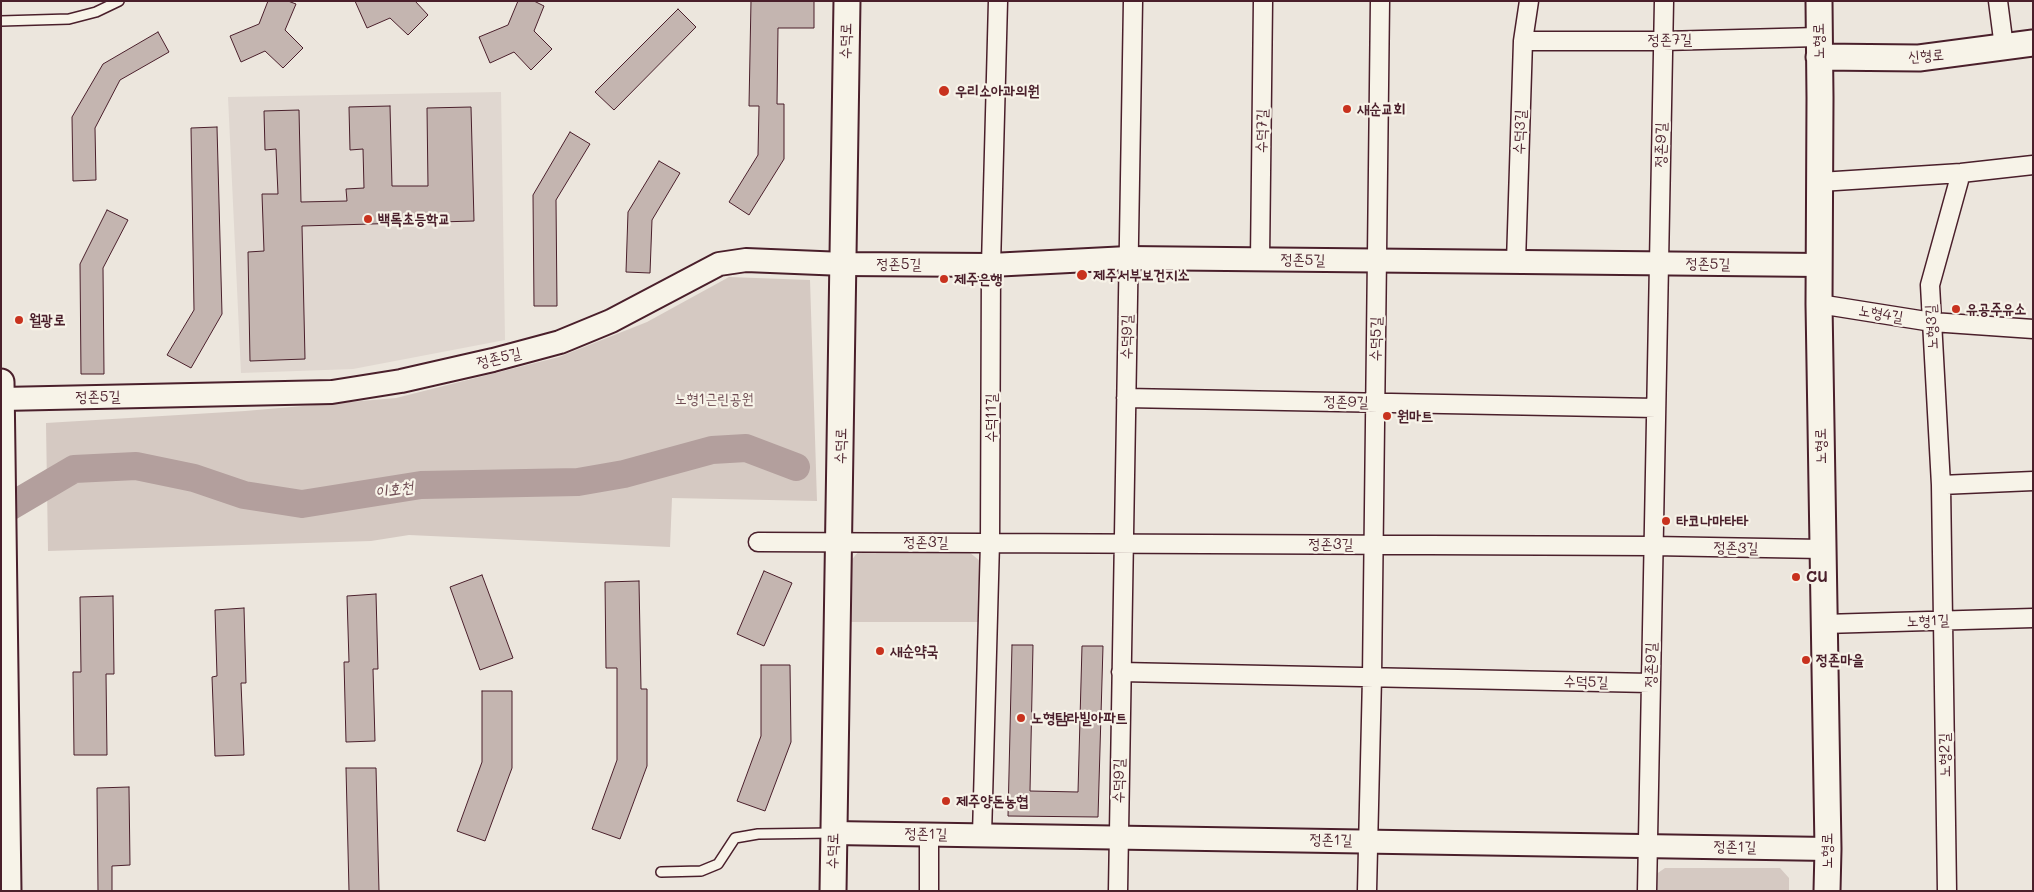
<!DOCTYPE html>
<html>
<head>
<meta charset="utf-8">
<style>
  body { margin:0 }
  #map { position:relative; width:2034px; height:892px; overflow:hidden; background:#ece6dd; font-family:Mali,sans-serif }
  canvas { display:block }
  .frame { position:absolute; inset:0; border:2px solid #4a1f2b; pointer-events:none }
</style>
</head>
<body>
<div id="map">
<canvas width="2034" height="892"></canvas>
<div class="frame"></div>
</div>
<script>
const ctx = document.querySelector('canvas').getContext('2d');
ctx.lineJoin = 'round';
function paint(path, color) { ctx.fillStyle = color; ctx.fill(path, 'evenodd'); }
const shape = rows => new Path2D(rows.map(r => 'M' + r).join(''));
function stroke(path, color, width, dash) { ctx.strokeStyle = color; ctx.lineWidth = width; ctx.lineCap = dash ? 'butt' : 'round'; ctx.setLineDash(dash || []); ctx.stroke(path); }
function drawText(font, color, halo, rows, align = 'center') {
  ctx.font = font + ' Mali,"Poor Story",sans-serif'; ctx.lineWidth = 4.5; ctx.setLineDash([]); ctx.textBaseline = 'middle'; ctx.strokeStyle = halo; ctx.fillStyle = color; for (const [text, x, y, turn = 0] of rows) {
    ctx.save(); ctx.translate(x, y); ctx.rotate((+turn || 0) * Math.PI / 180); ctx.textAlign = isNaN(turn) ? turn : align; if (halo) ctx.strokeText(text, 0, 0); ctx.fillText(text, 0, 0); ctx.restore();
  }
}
paint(shape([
  [501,92,505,340,353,369,241,373,228,97]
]), '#e0d7d0');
paint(shape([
  [729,277,810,280,817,501,672,498,670,547,409,535,371,541,48,551,46,423,245,411,396,398,559,357,647,322],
  [859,551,969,552,980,561,979,622,848,622,849,563],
  [1665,868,1780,868,1789,878,1789,891,1655,891,1655,875]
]), '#d5c9c2');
stroke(shape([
  [1,512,74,469,136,466,194,478,244,495,302,504,421,485,578,482,624,474,712,450,746,448,796,467]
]), '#b39f9d', 28);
const building = shape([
  [268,1,288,1,296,4,285,30,303,48,283,68,265,51,241,62,230,36,259,24,268,1],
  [355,1,415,1,428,15,408,35,390,18,367,28,355,1],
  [518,1,534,1,544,6,534,31,552,49,531,70,514,52,490,63,479,37,508,25,518,1],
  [751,1,814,1,814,28,778,28,777,104,784,104,784,159,749,215,729,202,758,155,759,106,749,106,751,1],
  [678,9,696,27,614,110,595,92,678,9],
  [158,32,169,52,120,80,95,128,96,180,73,181,72,117,103,64,158,32],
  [390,106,392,186,428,186,427,108,471,107,474,221,302,226,305,359,250,361,248,252,264,251,262,194,278,194,276,149,265,150,264,111,299,110,301,202,347,201,346,189,364,188,363,149,350,150,349,107,390,106],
  [217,127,222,314,191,368,167,355,194,310,191,128,217,127],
  [570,132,590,144,556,200,557,306,534,306,533,195,570,132],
  [659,161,680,173,652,220,650,273,626,272,628,212,659,161],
  [107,210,128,220,103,268,104,374,81,374,80,264,107,210],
  [764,571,792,583,764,646,737,634,764,571],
  [482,575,513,658,480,670,450,587,482,575],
  [639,581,641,689,647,689,647,766,620,839,592,829,617,760,617,668,606,668,605,582,639,581],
  [376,594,378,669,373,669,375,741,346,742,344,662,349,662,347,596,376,594],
  [113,596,114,674,106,674,107,755,74,755,73,672,81,672,80,597,113,596],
  [244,608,246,683,241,683,244,755,215,756,212,677,217,676,215,610,244,608],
  [1012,645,1033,645,1030,791,1078,792,1082,646,1103,646,1098,817,1008,816,1012,645],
  [761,665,790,665,791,742,765,811,737,801,761,736,761,665],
  [482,691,512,691,512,768,485,841,457,831,482,762,482,691],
  [346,768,376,768,379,891,349,891,346,768],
  [129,787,130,865,112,866,112,891,98,891,97,788,129,787]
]);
paint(building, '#c4b5b0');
stroke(building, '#4a1f2b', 1);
const service = shape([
  [1,21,69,19,96,12,119,1],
  [661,872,701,871,718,864,735,838,758,834,833,833]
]);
const minor = shape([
  [1998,1,2004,47],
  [1523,41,1663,41,1818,37],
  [1820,182,1961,173,2033,165],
  [1260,260,1263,1],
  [1516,262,1523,41,1529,1],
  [1819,304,1932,322,2033,329],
  [1126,398,1656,408],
  [1941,485,2033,481],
  [758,542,1653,546,1822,549],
  [1824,624,2033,618],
  [1121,672,1650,683],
  [929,834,929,891],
  [982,835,990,542,991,265,998,1],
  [1118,891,1133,1],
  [1367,891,1372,677,1380,1],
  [1647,891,1664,1],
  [1947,891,1941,485,1930,285,1961,173]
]);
const tertiary = shape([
  [2,399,332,392,401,381,493,360,560,342,611,321,719,264,746,260,844,264,991,265,1128,258,1819,265],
  [833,833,1828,849]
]);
const secondary = shape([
  [1819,1,1820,98,1819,304,1828,849,1827,891],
  [1819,57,1919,58,2033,43],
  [1,382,8,891],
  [833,891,847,1]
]);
stroke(service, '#4a1f2b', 12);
stroke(minor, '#4a1f2b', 21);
stroke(tertiary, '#4a1f2b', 26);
stroke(secondary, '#4a1f2b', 29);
stroke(service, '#f7f3e8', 9);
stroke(minor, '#f7f3e8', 18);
stroke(tertiary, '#f7f3e8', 22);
stroke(secondary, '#f7f3e8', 25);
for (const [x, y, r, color] of [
  [944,91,6,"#c8321e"],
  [1347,109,5,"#c8321e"],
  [368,219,5,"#c8321e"],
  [1082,275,6,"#c8321e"],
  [944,279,5,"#c8321e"],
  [1956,309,5,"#c8321e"],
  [19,320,5,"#c8321e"],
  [1387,416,5,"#c8321e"],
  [1666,521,5,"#c8321e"],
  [1796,577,5,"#c8321e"],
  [880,651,5,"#c8321e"],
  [1806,660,5,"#c8321e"],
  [1021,718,5,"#c8321e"],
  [946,801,5,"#c8321e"]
]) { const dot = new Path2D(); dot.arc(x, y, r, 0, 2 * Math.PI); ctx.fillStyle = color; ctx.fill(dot); stroke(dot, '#f7f3e8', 2); }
drawText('15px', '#4a1f2b', '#f7f3e8', [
  ["정존7길",1670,40,-1],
  ["수덕로",846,41,-89],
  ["노형로",1819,41,-91],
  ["신형로",1926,56,-4],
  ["수덕7길",1262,131,-89],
  ["수덕3길",1520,132,-88],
  ["정존9길",1661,145,-89],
  ["정존5길",1303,260,1],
  ["정존5길",899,264],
  ["정존5길",1708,264,1],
  ["노형4길",1881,314,9],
  ["노형3길",1932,327,-93],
  ["수덕9길",1127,337,-89],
  ["수덕5길",1376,339,-89],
  ["정존5길",499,358,-14],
  ["정존5길",98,397,-1],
  ["정존9길",1346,402,1],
  ["수덕11길",991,418,-90],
  ["수덕로",841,446,-89],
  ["노형로",1821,446,-91],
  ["정존3길",926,542],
  ["정존3길",1331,544],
  ["정존3길",1736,548,1],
  ["노형1길",1928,621,-2],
  ["정존9길",1651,665,-89],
  ["수덕5길",1586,682,1],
  ["노형2길",1945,755,-91],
  ["수덕9길",1119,781,-89],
  ["정존1길",926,834,1],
  ["정존1길",1331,840,1],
  ["정존1길",1735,847,1],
  ["수덕로",833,851,-89],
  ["노형로",1827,851,-90]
]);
drawText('bold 15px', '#4a1f2b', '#f7f3e8', [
  ["우리소아과의원",955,91],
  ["새순교회",1357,109],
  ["백록초등학교",378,219],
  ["제주서부보건지소",1093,275],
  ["제주은행",954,279],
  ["유공주유소",1966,309],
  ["월광로",29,320],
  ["원마트",1397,416],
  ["타코나마타타",1676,521],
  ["CU",1806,577],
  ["새순약국",890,651],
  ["정존마을",1816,660],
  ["노형탐라빌아파트",1031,718],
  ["제주양돈농협",956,801]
], 'left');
drawText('15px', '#6d4a51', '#f7f3e8', [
  ["노형1근린공원",714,399]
]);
drawText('italic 16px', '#6f4c53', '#f7f3e8', [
  ["이호천",394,490,-9]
]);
</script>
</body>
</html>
